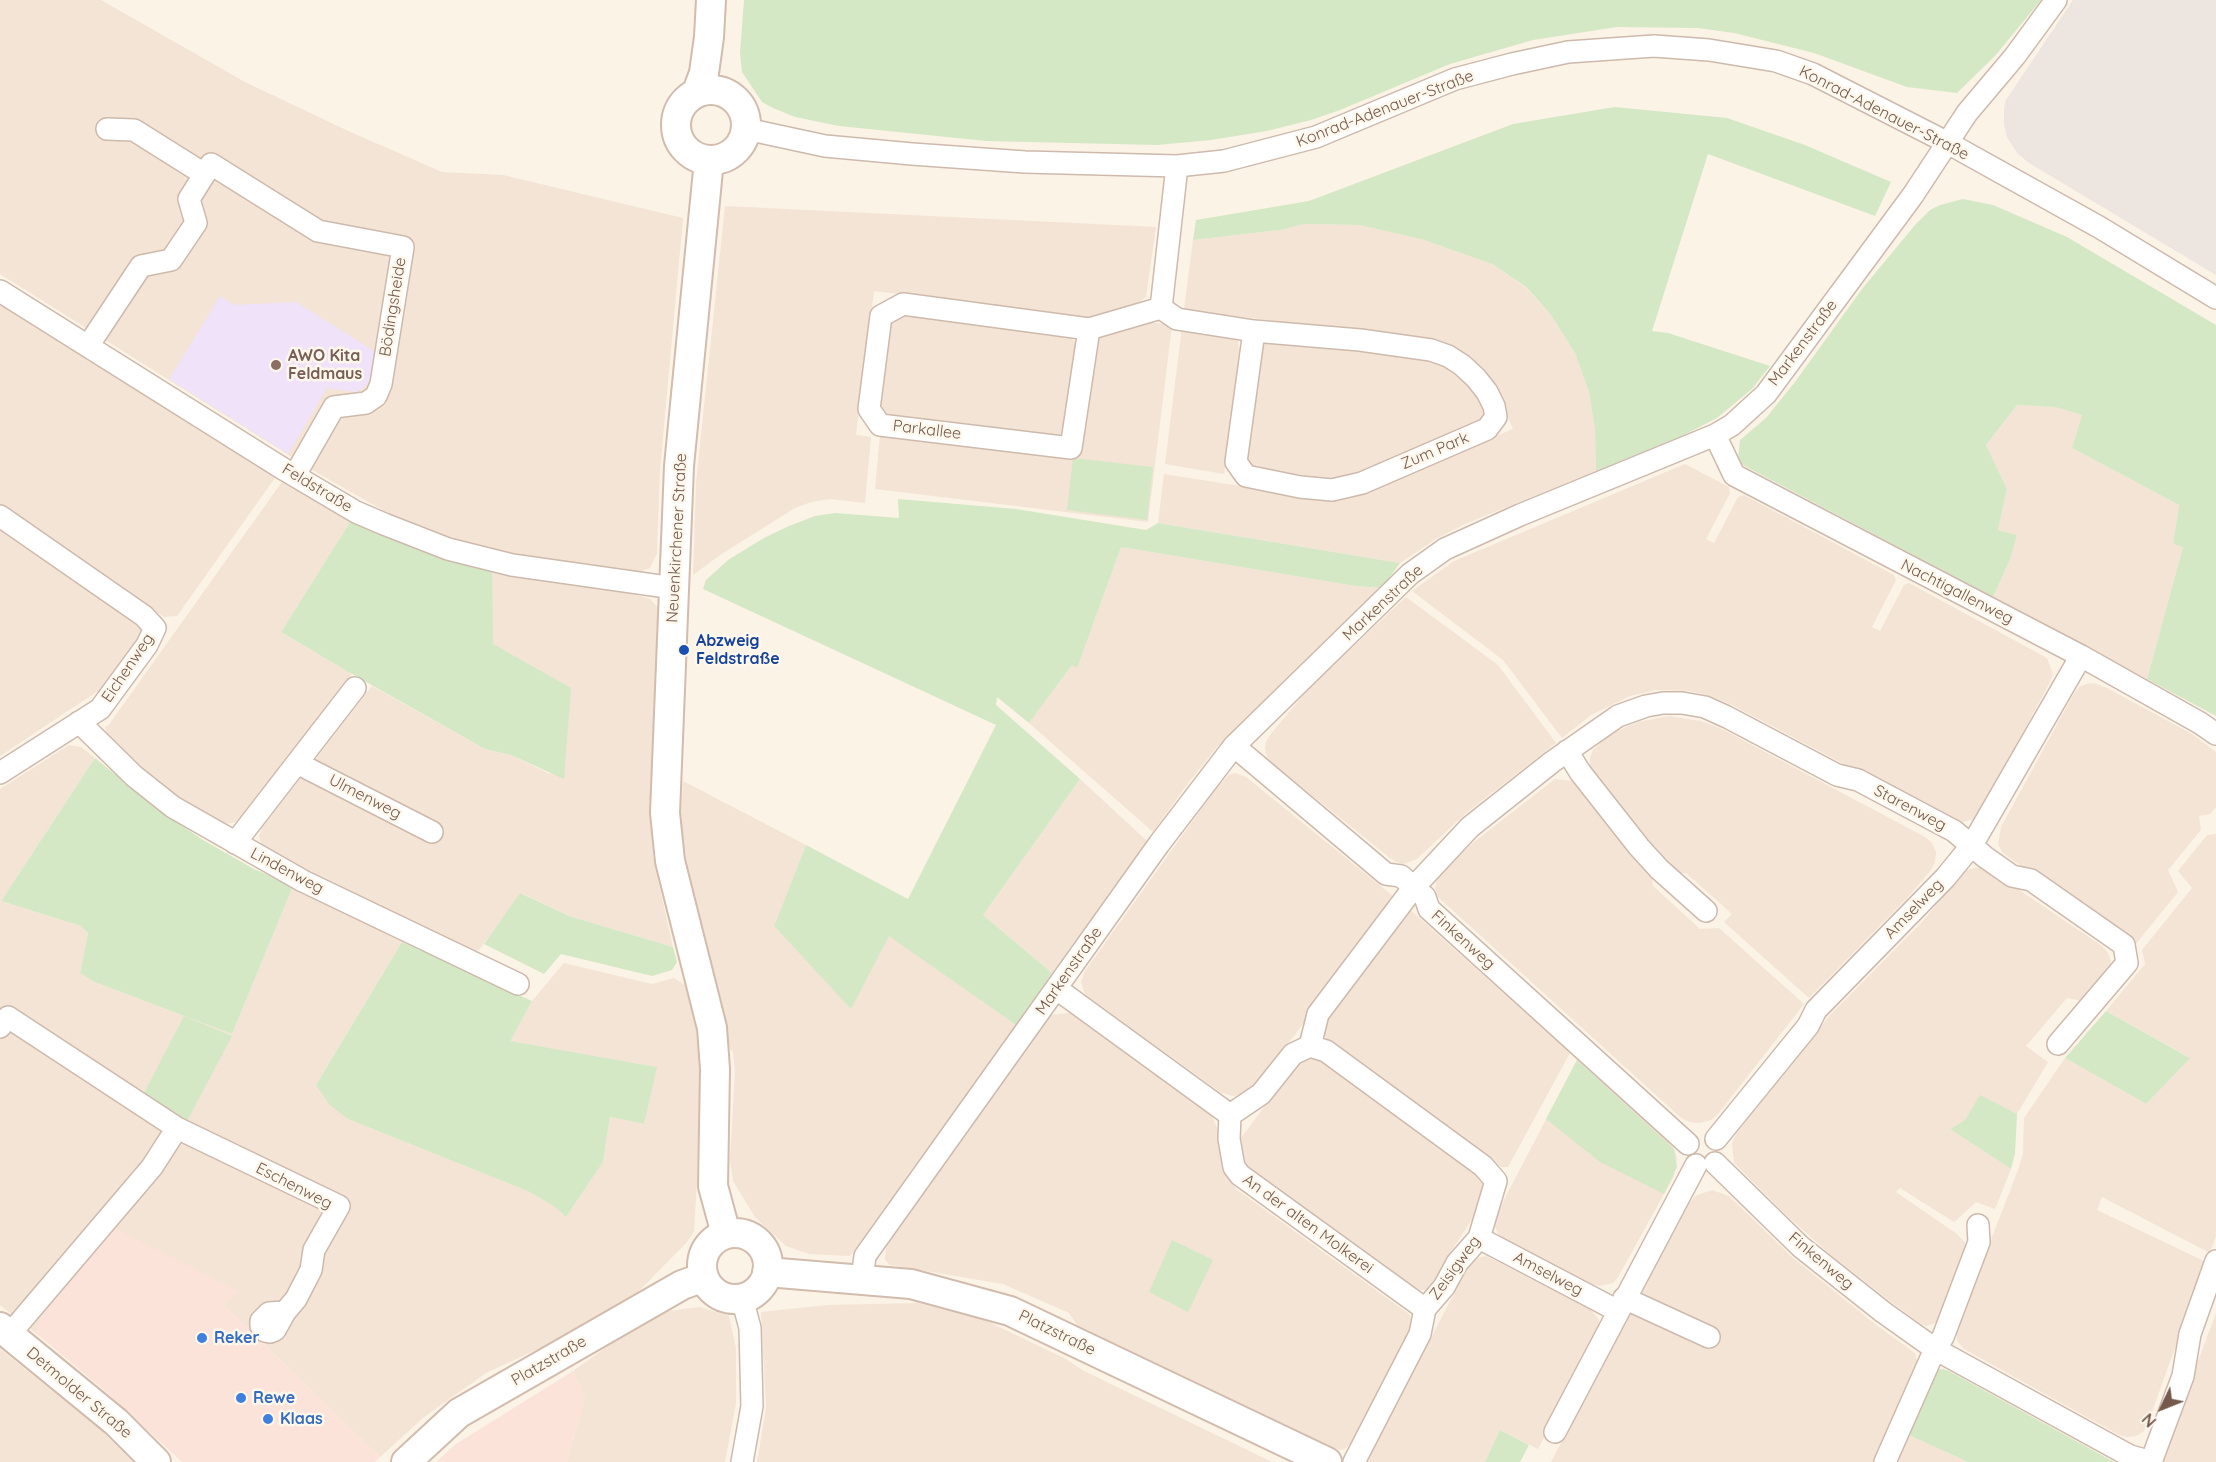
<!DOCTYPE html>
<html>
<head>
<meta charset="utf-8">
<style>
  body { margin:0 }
  #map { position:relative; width:2216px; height:1462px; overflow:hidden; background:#fbf3e6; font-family:Quicksand,sans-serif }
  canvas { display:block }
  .north { position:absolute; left:2132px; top:1378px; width:60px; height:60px; -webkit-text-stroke:4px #fef7ec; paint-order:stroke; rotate:227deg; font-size:16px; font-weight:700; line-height:24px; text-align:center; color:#74594c }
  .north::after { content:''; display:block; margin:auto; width:21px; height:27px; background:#74594c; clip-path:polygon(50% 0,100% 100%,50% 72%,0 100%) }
</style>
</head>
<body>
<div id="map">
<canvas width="2216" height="1462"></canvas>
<div class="north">N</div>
</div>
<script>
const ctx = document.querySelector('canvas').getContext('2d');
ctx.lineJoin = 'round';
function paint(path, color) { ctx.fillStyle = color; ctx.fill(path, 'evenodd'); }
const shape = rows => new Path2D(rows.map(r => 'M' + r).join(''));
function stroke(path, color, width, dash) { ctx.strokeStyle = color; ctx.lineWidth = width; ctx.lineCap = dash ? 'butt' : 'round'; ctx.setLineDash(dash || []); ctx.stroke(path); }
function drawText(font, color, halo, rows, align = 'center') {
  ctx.font = font + ' Quicksand,sans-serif'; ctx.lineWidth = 5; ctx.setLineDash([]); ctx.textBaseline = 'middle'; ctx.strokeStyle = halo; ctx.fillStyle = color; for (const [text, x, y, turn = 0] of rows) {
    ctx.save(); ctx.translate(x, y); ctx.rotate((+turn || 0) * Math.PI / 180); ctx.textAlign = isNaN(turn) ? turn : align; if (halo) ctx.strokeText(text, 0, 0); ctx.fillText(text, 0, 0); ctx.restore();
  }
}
paint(shape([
  [0,0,101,0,245,82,346,130,442,172,503,175,683,218,660,470,657,553,650,568,637,573,515,554,452,538,388,513,314,471,0,274],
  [725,206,1156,227,1146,297,1138,303,1091,318,874,291,856,435,871,437,865,503,830,499,811,502,795,508,720,555,693,575,696,483],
  [1305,224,1359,225,1421,239,1492,264,1525,287,1551,315,1575,353,1589,392,1595,429,1596,471,1465,524,1436,539,1400,563,1158,523,1164,474,1309,497,1368,490,1513,429,1502,404,1416,338,1184,310,1193,240,1280,230],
  [0,301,277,475,177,616,164,617,156,612,104,687,0,756],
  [906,313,1070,336,1076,343,1077,350,1065,430,1058,436,893,418,885,415,879,407,890,320],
  [1136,321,1172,325,1148,522,875,489,880,434,1065,457,1096,339,1101,333],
  [1182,327,1233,335,1238,342,1239,350,1224,474,1165,464],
  [1266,340,1414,356,1444,365,1457,373,1479,396,1486,410,1480,424,1361,474,1330,481,1313,480,1250,468,1244,452,1260,345],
  [2017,405,2055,407,2082,415,2072,448,2179,505,2173,544,2183,547,2147,679,1993,597,2011,557,2017,535,1998,530,2007,489,1986,445],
  [1685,464,1729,487,1730,493,1706,539,1714,543,1738,497,1744,495,1894,575,1896,580,1872,627,1880,631,1904,585,1909,583,2047,658,2053,674,2050,682,2011,755,1974,819,1959,823,1952,821,1732,705,1711,696,1689,691,1656,690,1630,696,1591,715,1562,738,1503,660,1412,591,1454,561],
  [284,479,352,519,281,632,352,674,242,817,233,823,222,824,179,797,143,769,108,739,105,726,108,726],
  [1121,547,1355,586,1382,588,1217,747,1189,782,1153,832,1029,723,1072,665,1077,667],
  [492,568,642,596,650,599,660,610,650,820,654,862,673,947,569,916,521,893,479,950,471,952,267,850,262,846,259,836,262,828,372,686,485,749,511,755,550,774,571,689,492,644],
  [1406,597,1498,665,1556,743,1466,813,1417,859,1404,864,1396,862,1390,858,1273,764,1267,757,1265,749,1266,742,1270,735,1309,688],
  [2094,683,2107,688,2192,734,2216,752,2216,807,2210,814,2199,816,2201,830,2168,870,2178,892,2135,945,2011,859,2002,852,1998,844,2001,827,2073,695,2079,687,2086,684],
  [1669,716,1701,721,1720,728,1925,837,1932,843,1936,852,1935,862,1931,870,1909,896,1809,998,1724,922,1732,914,1686,873,1678,873,1633,823,1590,767,1590,758,1593,750,1610,734,1638,722],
  [69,745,81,747,95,758,1,901,81,926,88,933,80,973,92,981,232,1034,293,886,402,942,316,1085,348,1119,530,1192,555,1207,566,1217,603,1162,610,1117,644,1124,656,1067,509,1041,532,1001,564,963,652,984,674,978,685,985,698,1030,703,1080,694,1232,686,1243,634,1296,586,1327,486,1373,424,1417,380,1457,224,1305,239,1291,37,1330,38,1335,0,1305,0,789],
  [1235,773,1246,777,1398,900,1254,1088,1246,1094,1233,1096,1220,1092,1090,998,1085,994,1081,982,1085,971,1217,787,1229,775],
  [1080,779,1147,841,1052,973,983,915],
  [1555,779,1572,781,1579,787,1652,875,1653,886,1700,929,1719,928,1804,1004,1718,1114,1711,1120,1700,1123,1689,1122,1680,1117,1438,897,1435,888,1437,879,1443,871,1474,842],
  [683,781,806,845,774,926,851,1008,889,935,1016,1025,850,1256,809,1254,786,1246,755,1217,733,1181,730,1159,735,1072,733,1052,727,1046,685,861,681,814],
  [2216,834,2216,1236,2210,1253,2102,1197,2097,1210,2206,1262,2148,1423,2144,1431,2136,1436,2127,1437,2119,1435,1964,1349,1957,1341,1956,1330,2018,1170,2023,1154,2024,1118,2065,1058,2146,1104,2189,1057,2106,1011,2145,964,2142,950,2192,888,2178,871,2207,835],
  [1984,866,2102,946,2108,953,2111,961,2110,971,2087,1002,2067,998,2026,1046,2048,1062,2017,1114,1980,1096,1965,1120,1950,1129,2011,1169,1995,1209,1976,1202,1954,1222,1900,1188,1896,1192,1957,1234,1966,1244,1967,1252,1939,1322,1926,1326,1921,1324,1890,1301,1831,1255,1785,1214,1734,1163,1732,1143,1736,1134,1792,1061,1832,1013,1923,921,1964,872,1970,869],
  [1406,906,1570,1053,1508,1167,1501,1167,1327,1039,1323,1033,1321,1027],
  [1069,1013,1076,1016,1211,1114,1217,1128,1223,1171,1236,1189,1409,1314,1411,1319,1410,1329,1350,1444,1345,1449,1339,1450,1077,1325,1069,1313,1003,1284,890,1265,885,1260,886,1248,893,1235,1050,1015],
  [1317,1055,1479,1173,1487,1186,1480,1207,1450,1253,1434,1283,1426,1290,1420,1290,1412,1286,1245,1165,1241,1138,1300,1059],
  [1577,1060,1669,1142,1674,1149,1677,1158,1674,1176,1618,1277,1613,1283,1600,1286,1592,1284,1504,1239,1498,1234,1493,1221],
  [1712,1190,1729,1196,1792,1257,1875,1324,1915,1353,1918,1364,1915,1372,1874,1462,1551,1462,1627,1316,1689,1204,1695,1196],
  [1486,1256,1590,1309,1599,1320,1600,1327,1598,1335,1538,1449,1500,1430,1485,1462,1368,1462,1370,1455,1470,1263,1474,1259],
  [918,1303,987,1321,1066,1359,1084,1371,1272,1462,757,1462,766,1408,761,1312,828,1305],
  [700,1307,729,1316,736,1348,736,1403,725,1462,567,1462,585,1397,573,1371,640,1323,668,1311],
  [2216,1313,2216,1462,2160,1462,2171,1434],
  [0,1349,100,1429,133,1462,0,1462],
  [1902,1432,1968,1462,1889,1462]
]), '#f3e4d5');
paint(shape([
  [115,1228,239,1291,224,1305,380,1457,375,1462,182,1462,105,1391,38,1335,38,1324,41,1317],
  [573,1371,585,1397,567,1462,436,1462,456,1444]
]), '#fbe3da');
paint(shape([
  [2073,0,2216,0,2216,275,2029,163,2017,153,2007,137,2004,124,2004,109,2006,100]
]), '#ece5e0');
paint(shape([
  [220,296,234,305,296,302,377,353,372,378,363,388,356,392,327,388,288,454,169,379]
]), '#f0e2f8');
paint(shape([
  [744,0,2041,0,1995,56,1957,93,1907,87,1814,53,1734,33,1698,28,1617,27,1533,40,1450,64,1340,110,1311,120,1267,131,1211,140,1157,145,986,141,839,126,795,117,773,108,762,102,742,72,740,53],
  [1615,107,1727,118,1805,145,1891,182,1875,216,1708,154,1652,331,1668,333,1770,366,1752,389,1717,418,1684,435,1596,471,1595,430,1589,392,1575,353,1551,315,1526,287,1492,264,1421,239,1359,225,1305,224,1280,230,1193,240,1196,220,1309,201,1513,124],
  [1963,199,1993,205,2067,237,2216,325,2216,716,2147,679,2183,547,2173,544,2179,505,2072,448,2082,415,2055,407,2017,405,1986,445,2007,489,1998,530,2017,535,2011,557,1993,597,1741,464,1738,459,1740,440,1766,418,1795,382,1862,289,1915,225,1930,210,1940,205],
  [1073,458,1153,467,1147,520,1067,510],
  [898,499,1016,509,1146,530,1158,523,1400,563,1382,588,1355,586,1121,547,1077,668,1072,665,1029,723,997,697,996,705,1080,779,983,915,1052,973,1016,1025,889,936,851,1009,774,926,806,845,908,899,996,725,703,589,706,580,728,560,764,538,789,526,815,516,835,513,899,518],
  [352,519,492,568,493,644,571,688,564,779,511,755,485,749,352,674,281,632],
  [95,758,163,813,203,840,254,869,293,886,232,1034,92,981,80,973,88,933,81,926,1,901],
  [520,893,569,916,673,947,677,962,672,970,652,976,561,954,544,974,484,944],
  [402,942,532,1001,510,1041,657,1067,644,1124,610,1117,603,1162,566,1217,555,1207,530,1192,348,1119,330,1105,316,1085],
  [2106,1011,2190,1058,2146,1104,2065,1058],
  [184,1016,232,1036,187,1121,144,1093],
  [1577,1060,1674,1149,1677,1167,1664,1194,1600,1162,1546,1119],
  [1980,1095,2017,1114,2015,1153,2011,1169,1950,1129,1965,1120],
  [1172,1240,1213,1260,1188,1312,1149,1292],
  [1943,1369,1949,1371,2114,1462,1968,1462,1902,1432,1936,1370],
  [1500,1430,1529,1445,1520,1462,1485,1462]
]), '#d4e8c5');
const street = shape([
  [107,129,134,130,204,174],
  [746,129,825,146,912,154,1025,162,1177,166,1224,161,1316,137,1455,79,1512,64,1568,52,1654,46,1709,50,1776,61,1813,74,1948,143,2099,227,2216,298],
  [0,291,285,470,356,512,384,524,448,549,512,565,674,588],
  [1161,308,1177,319,1254,331,1360,340,1431,350,1448,356,1462,365,1476,378,1487,392,1494,406,1496,417,1487,429,1362,483,1332,490,1300,487,1246,476,1236,462,1254,331],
  [1161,308,1177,166],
  [1089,329,1071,448,880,425,869,409,881,316,903,304,1089,329,1161,308],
  [88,346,141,266,171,260,196,223,189,199,211,164,318,231,403,247,381,384,376,396,366,403,334,407,295,475],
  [1715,435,1734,475,2081,656,2200,723,2216,734],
  [0,516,144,616,155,628,147,645,100,709,0,773],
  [79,722,134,776,173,807,303,881,518,984],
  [1234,746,1386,874,1401,876,1425,897,1429,909,1688,1144],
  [1567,751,1580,772,1639,847,1659,869,1706,911],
  [297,763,432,832],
  [235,843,355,688],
  [1057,989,1230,1115,1229,1139,1234,1167,1240,1175,1425,1309],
  [0,1027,8,1017,177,1128,339,1206,314,1250,311,1270,296,1299,285,1312,275,1330,270,1332,265,1331,261,1326,261,1321,269,1313,285,1312],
  [1310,1046,1318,1014,1414,887,1470,827,1552,762,1618,716,1646,706,1663,703,1682,703,1705,707,1727,717,1837,775,1858,780,1954,831,1985,857,2012,876,2031,880,2124,945,2127,963,2058,1044],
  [1230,1115,1261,1094,1293,1054,1310,1046,1326,1051,1483,1166,1496,1181,1479,1238,1457,1263,1444,1287,1425,1309,1420,1334,1354,1462],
  [1716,1139,1808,1026,1816,1010,1945,878,1972,845,2081,656],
  [1715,1163,1801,1247,1883,1312,1935,1349,2130,1456,2152,1462],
  [1479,1238,1618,1311],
  [862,1279,865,1256,1159,844,1234,746,1410,574,1445,549,1520,515,1715,435,1732,425,1766,394,1913,195,1967,113,2015,56,2056,0],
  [1624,1298,1709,1337],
  [9,1335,152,1167,177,1128],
  [1555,1432,1696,1165],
  [742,1462,752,1406,750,1328,742,1298],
  [1885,1462,1935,1349,1943,1337,1979,1242,1978,1225],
  [2151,1462,2183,1376,2190,1334,2216,1261]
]);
const secondary = shape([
  '676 125a35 35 0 1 1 70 0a35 35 0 1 1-70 0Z',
  [697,92,704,73,709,37,711,0],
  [709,160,679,466,665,813,670,861,712,1028,715,1069,713,1186,726,1234],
  '702 1266a33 33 0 1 1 66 0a33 33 0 1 1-66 0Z',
  [767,1272,911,1284,1010,1311,1327,1462],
  [0,1327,116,1422,156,1462],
  [406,1462,459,1413,682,1285,704,1277]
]);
stroke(street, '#cdbaad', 24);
stroke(secondary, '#d1bcad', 32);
stroke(street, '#fff', 21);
stroke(secondary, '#fff', 28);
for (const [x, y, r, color] of [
  [276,365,6,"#8d6e63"],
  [684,650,6,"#1a4fb4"],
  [202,1338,6,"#3f7fe0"],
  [241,1398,6,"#3f7fe0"],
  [268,1419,6,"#3f7fe0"]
]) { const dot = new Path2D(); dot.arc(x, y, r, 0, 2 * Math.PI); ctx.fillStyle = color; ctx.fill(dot); stroke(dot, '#fef7ec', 2); }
drawText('16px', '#74594c', '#fef7ec', [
  ["Konrad-Adenauer-Straße",1385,109,-21],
  ["Konrad-Adenauer-Straße",1884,113,27],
  ["Bödingsheide",393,307,-81],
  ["Markenstraße",1803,343,-53],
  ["Parkallee",927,430,7],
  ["Zum Park",1435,451,-23],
  ["Feldstraße",317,488,31],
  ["Neuenkirchener Straße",677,538,-87],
  ["Nachtigallenweg",1957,592,27],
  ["Markenstraße",1383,603,-43],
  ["Eichenweg",128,668,-56],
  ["Ulmenweg",365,797,27],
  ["Starenweg",1910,808,28],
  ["Lindenweg",287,871,28],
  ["Amselweg",1914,909,-46],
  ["Finkenweg",1463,940,42],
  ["Markenstraße",1069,971,-55],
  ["Eschenweg",294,1186,27],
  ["An der alten Molkerei",1308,1224,36],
  ["Finkenweg",1821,1261,40],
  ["Zeisigweg",1455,1268,-54],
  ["Amselweg",1548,1274,28],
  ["Platzstraße",1057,1333,26],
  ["Platzstraße",549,1361,-30],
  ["Detmolder Straße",79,1393,40]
]);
drawText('bold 16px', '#785e54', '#fef7ec', [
  ["AWO Kita",288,356],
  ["Feldmaus",288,374]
], 'left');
drawText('bold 16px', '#164399', '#fef7ec', [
  ["Abzweig",696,641],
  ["Feldstraße",696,659]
], 'left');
drawText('bold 16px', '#366cbe', '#fef7ec', [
  ["Reker",214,1338],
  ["Rewe",253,1398],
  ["Klaas",280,1419]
], 'left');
</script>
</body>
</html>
